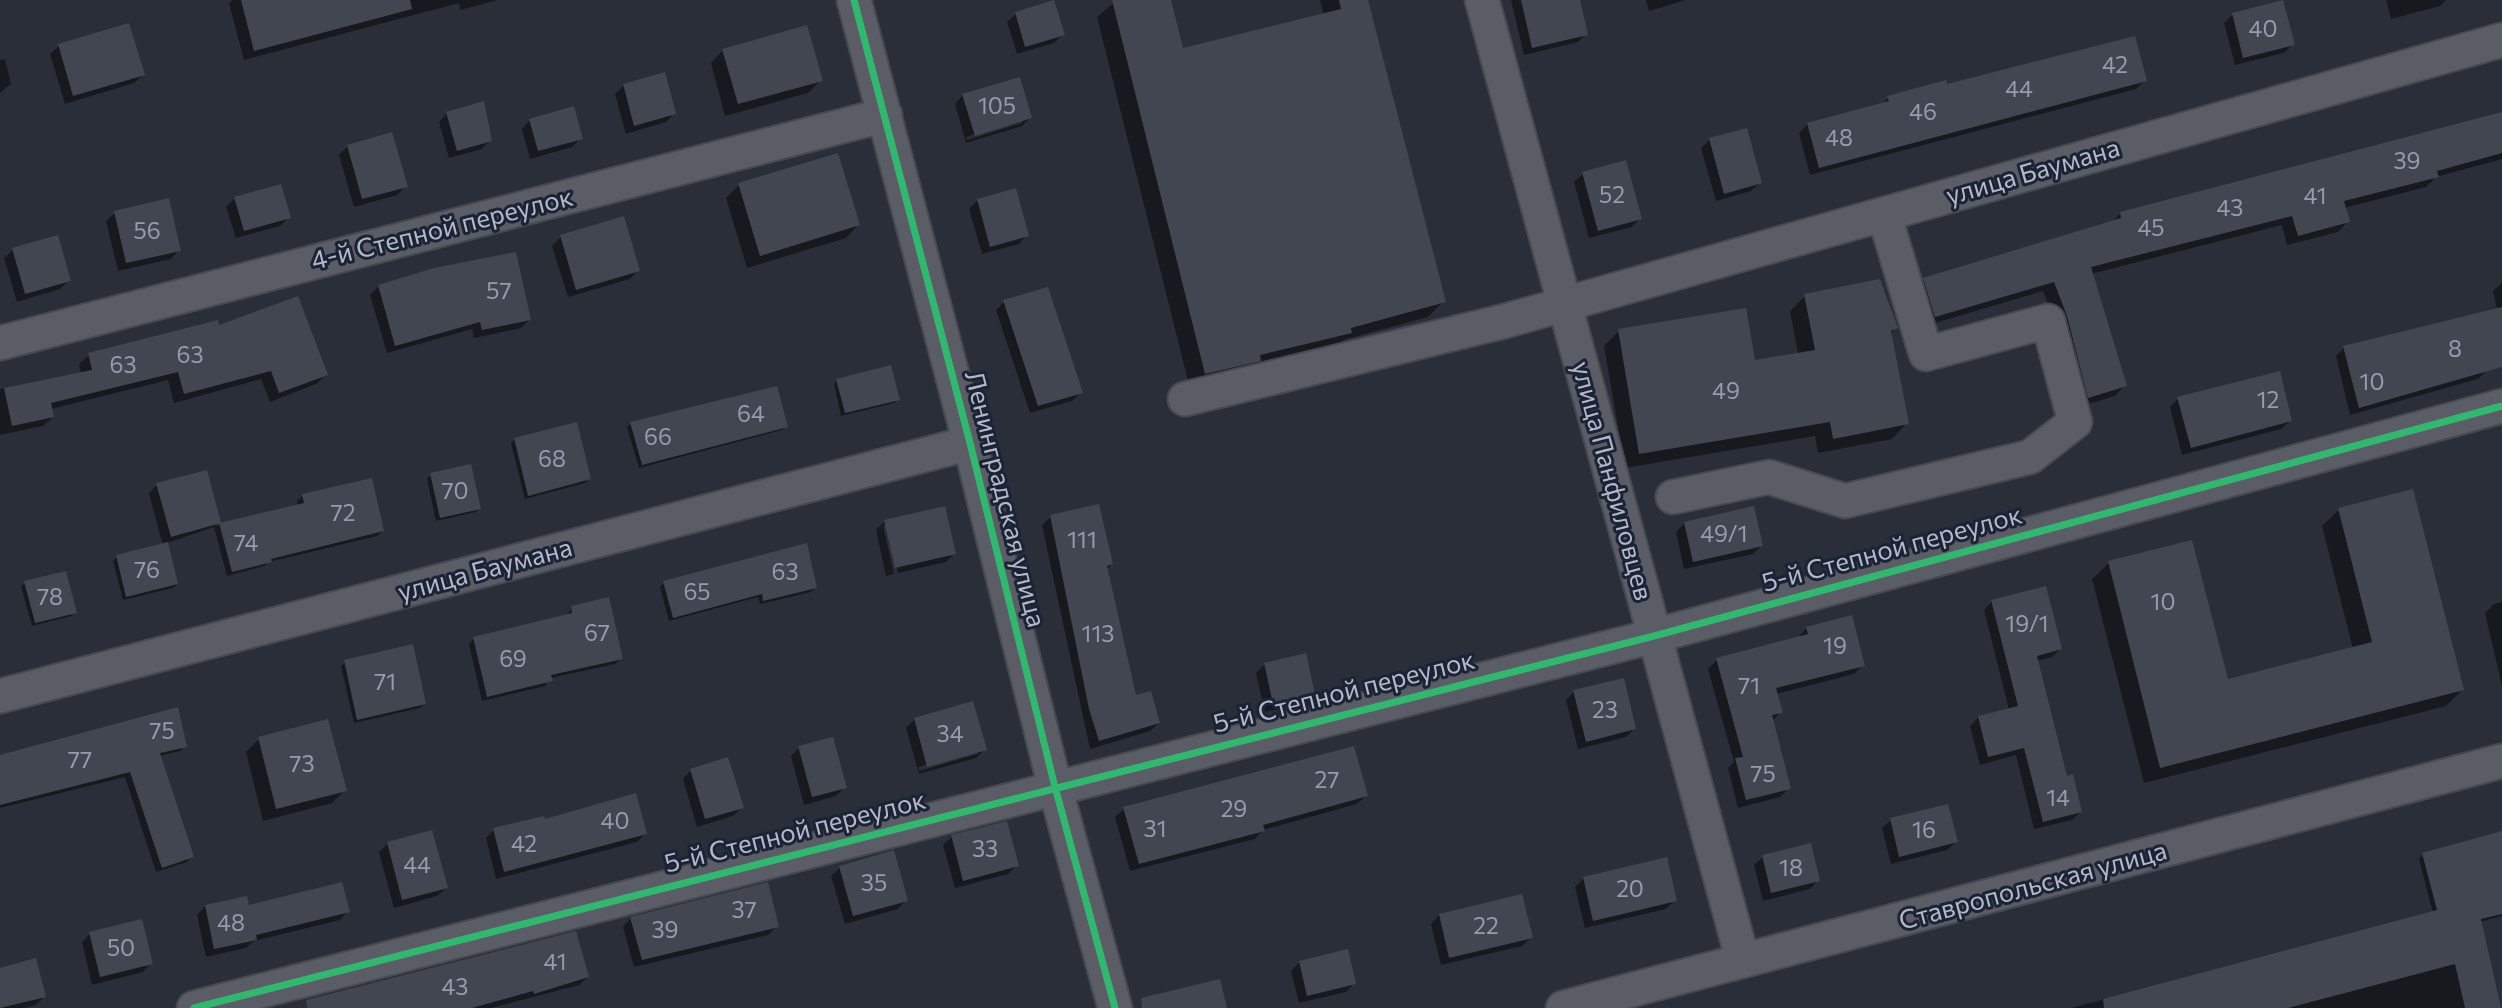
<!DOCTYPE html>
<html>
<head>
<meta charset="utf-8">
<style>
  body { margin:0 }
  canvas { display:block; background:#292e39 }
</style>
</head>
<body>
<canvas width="2502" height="1008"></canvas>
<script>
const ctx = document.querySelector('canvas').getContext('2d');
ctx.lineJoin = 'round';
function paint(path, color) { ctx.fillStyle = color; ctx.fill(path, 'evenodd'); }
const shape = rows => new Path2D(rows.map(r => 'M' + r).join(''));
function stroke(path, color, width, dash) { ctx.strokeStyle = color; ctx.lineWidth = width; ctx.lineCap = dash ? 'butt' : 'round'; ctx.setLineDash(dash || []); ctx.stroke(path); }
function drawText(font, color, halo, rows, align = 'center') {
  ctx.font = font + ' Commissioner,sans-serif'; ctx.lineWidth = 6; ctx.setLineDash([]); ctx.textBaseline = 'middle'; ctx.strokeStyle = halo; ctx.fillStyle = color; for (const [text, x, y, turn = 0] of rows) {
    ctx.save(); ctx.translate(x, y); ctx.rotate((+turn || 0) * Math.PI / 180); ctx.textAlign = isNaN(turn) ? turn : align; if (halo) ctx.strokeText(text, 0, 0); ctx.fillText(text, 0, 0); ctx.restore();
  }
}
paint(shape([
  [233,0,498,0,460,10,459,3,244,60,229,3],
  [1169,0,1182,50,1324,15,1320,0,1367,0,1444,301,1428,317,1343,340,1335,348,1190,389,1097,17,1117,0],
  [1511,0,1578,0,1586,34,1578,42,1524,55],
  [1646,0,1686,0,1649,11],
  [2386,0,2446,0,2440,6,2391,19],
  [1016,14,1063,34,1054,43,1017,54,1007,22],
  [2232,15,2293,44,2284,53,2235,65,2224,23],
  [59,46,143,75,134,83,65,104,50,54],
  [723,50,821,80,808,93,725,116,711,63],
  [5,59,11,84,0,93,0,60],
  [2145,80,2136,89,1810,175,1799,133,1808,124,1881,105,1888,98,1946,86],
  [623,86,674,114,666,122,626,134,615,94],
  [963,95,1030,118,1022,126,966,143,955,104],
  [1022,119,1022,123,967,140,966,137],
  [447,113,490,140,482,149,449,158,439,122],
  [2502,113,2502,159,2436,177,2426,187,2344,208,2348,221,2338,232,2287,245,2282,225,2091,274,2125,385,2115,396,2078,407,2057,327,2043,291,1925,326,1914,290,1924,279,2111,223,2121,213],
  [530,120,581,138,572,147,530,159,522,129],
  [1710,140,1760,183,1751,191,1716,201,1701,148],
  [348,146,406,186,397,195,354,207,339,155],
  [1583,174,1640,218,1632,227,1589,238,1574,182],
  [739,185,858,225,846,238,747,268,726,198],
  [1014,190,1027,235,1019,244,982,254,969,209,977,201],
  [235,198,289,217,280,226,236,238,226,207],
  [115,213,179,250,171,259,118,271,106,221],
  [561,237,638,270,630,279,568,297,552,246],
  [13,250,69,281,60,289,17,302,4,258],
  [2502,283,2502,340,2486,371,2478,379,2350,415,2336,356,2344,348,2497,309,2493,291],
  [379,286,529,320,521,328,474,338,472,329,387,353,370,295],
  [1885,291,1896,328,1890,335,1907,423,1892,439,1818,453,1815,436,1625,468,1604,346,1619,331,1753,362,1798,354,1790,311,1805,296],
  [1004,302,1081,393,1072,401,1030,413,996,310],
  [218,327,326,375,316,384,270,402,261,379,174,403,168,380,51,409,53,417,43,426,0,435,0,389,81,373,79,364,89,355],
  [837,380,898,399,894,403,841,416,834,384],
  [2178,399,2290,421,2281,429,2182,455,2170,407],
  [631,423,786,426,782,430,639,468,627,427],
  [514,440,589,479,585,483,525,499,511,443],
  [430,475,479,508,476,512,436,521,427,479],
  [157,485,219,522,215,526,298,506,297,501,303,496,382,531,377,536,269,562,264,566,227,576,214,527,167,543,177,584,173,588,123,600,113,561,117,557,163,546,149,493],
  [2339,510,2462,690,2446,706,2144,783,2092,579,2109,563,2226,681,2353,649,2322,526],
  [1051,517,1112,564,1106,570,1135,697,1159,723,1150,731,1090,749,1042,525],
  [884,522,954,554,946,562,898,573,887,525,883,525,894,574,886,576,876,530],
  [1685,523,1761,546,1753,554,1684,569,1676,532],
  [25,583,75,612,71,616,32,626,21,586],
  [664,583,815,588,811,592,760,604,758,597,669,621,660,587],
  [1992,601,2060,649,2052,657,2036,661,2065,778,2081,811,2072,820,2034,829,2016,755,1980,765,1970,726,1978,718,2009,710,1984,610],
  [2502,602,2502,686,2485,613,2494,604],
  [572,607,621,659,615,664,550,678,545,686,482,701,469,644,474,638,567,616],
  [1807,628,1863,665,1854,674,1776,694,1781,712,1772,721,1789,788,1780,797,1738,808,1728,768,1734,762,1708,669,1717,660,1798,637],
  [345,662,424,704,420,708,354,723,341,666],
  [1265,664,1313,694,1305,703,1265,712,1256,673],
  [1574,692,1634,729,1626,737,1578,749,1566,700],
  [971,703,985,749,976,758,919,774,906,728,914,720],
  [977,751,977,754,919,771,918,767],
  [259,739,345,790,332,803,263,821,246,752],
  [185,746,180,751,159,756,192,856,187,862,156,872,125,777,0,808,0,756],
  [799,748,845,787,836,796,804,805,791,756],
  [691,770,742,807,733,816,697,827,683,779],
  [1366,796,1357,804,1263,830,1255,839,1130,871,1115,817,1124,809],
  [1891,820,1956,842,1947,850,1891,864,1882,828],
  [494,830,645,834,637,842,496,879,486,838],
  [2502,833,2502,916,2480,922,2499,1008,2071,1008,2433,913,2419,859,2423,854],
  [952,837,1017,865,1008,874,955,888,943,845],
  [388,843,446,888,437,896,394,908,379,852],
  [1763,857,1818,880,1810,889,1763,901,1754,865],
  [840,868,906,900,898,909,845,924,831,876],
  [1584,878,1675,900,1666,909,1585,928,1575,887],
  [205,906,248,907,348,911,340,920,254,941,246,948,206,957,197,915],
  [1439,915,1531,938,1522,946,1441,965,1431,924],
  [631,918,777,926,768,935,634,967,623,927],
  [90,934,151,963,143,972,92,985,82,942],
  [1299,963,1354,983,1346,992,1299,1003,1291,971],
  [0,970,45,996,36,1005,24,1008,0,1008],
  [588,977,579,985,491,1008,308,1008]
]), '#0007');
paint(shape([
  [241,0,410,0,412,9,254,51],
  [1054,0,1065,35,1025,47,1015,12],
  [1112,0,1171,0,1183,48,1341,9,1339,0,1368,0,1446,302,1351,328,1352,333,1260,355,1261,361,1205,374],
  [1521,0,1580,0,1588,35,1532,48],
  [2283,0,2295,45,2243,58,2232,13],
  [129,23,145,75,73,96,58,44],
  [807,25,823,81,738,104,722,49],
  [2135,36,2147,81,1819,168,1807,123,1889,101,1887,96,1946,80,1947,84],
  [665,72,676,114,634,126,623,84],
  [1020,77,1032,118,975,136,962,94],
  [484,101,492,141,457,151,446,112],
  [574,106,583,139,538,151,529,119],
  [2502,112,2502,153,2437,171,2439,177,2344,201,2350,222,2298,236,2292,216,2091,267,2127,386,2088,398,2067,316,2054,282,1935,317,1923,278,2121,218,2120,212],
  [1747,128,1762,183,1724,194,1709,138],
  [392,132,408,187,362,199,347,145],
  [838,153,860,225,760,256,738,183],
  [1626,160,1642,219,1598,231,1582,172],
  [281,184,291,218,244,231,234,197],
  [1016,188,1029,236,990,247,977,199],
  [169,198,181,251,126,263,114,211],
  [624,216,640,271,576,290,560,235],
  [58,235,71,281,25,294,12,248],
  [516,252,531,320,482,330,480,322,395,346,378,285,434,268],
  [1880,279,1898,328,1891,331,1909,424,1833,439,1830,422,1639,454,1618,329,1746,308,1755,360,1815,350,1804,294],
  [1048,287,1083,393,1038,406,1003,300],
  [298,296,328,375,279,393,271,371,184,394,178,372,51,403,54,417,12,426,4,388,92,370,88,353,218,320,219,325],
  [2502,307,2502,367,2359,408,2343,346],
  [891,365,900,400,845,413,836,379],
  [2280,371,2292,421,2191,448,2177,397],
  [777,386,788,427,642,465,630,422],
  [577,422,591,479,528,496,514,438],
  [471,464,481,509,440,518,430,473],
  [207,470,221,523,171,537,156,483],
  [372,478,384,531,271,559,272,562,232,572,219,523,304,503,302,494],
  [2413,489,2464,690,2160,768,2108,561,2192,540,2228,679,2372,642,2338,508],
  [1099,504,1113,564,1107,566,1136,695,1151,691,1160,723,1099,741,1089,709,1050,515],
  [945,506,956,554,895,568,884,520],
  [1754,506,1763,546,1693,562,1684,522],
  [168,542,178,584,126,597,116,555],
  [807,543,817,588,763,601,762,594,673,618,663,581],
  [66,571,77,613,35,623,24,581],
  [2046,586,2062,649,2037,656,2067,776,2073,774,2082,812,2043,822,2024,748,1988,757,1978,716,2018,706,1991,600],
  [609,597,623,659,551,675,553,681,487,697,473,637,572,613,571,606],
  [1852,615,1865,666,1776,688,1783,713,1772,715,1791,789,1746,800,1735,758,1743,757,1716,658,1808,634,1806,627],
  [413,644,426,704,357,720,344,660],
  [1306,653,1315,695,1273,704,1264,663],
  [1624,678,1636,729,1586,742,1573,690],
  [973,701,987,750,927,767,914,718],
  [178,707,187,747,160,753,194,857,162,868,130,772,0,805,0,755],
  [328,719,347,791,276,809,258,737],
  [833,737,847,788,812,797,798,746],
  [1354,746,1368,796,1263,825,1265,831,1139,864,1123,807],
  [728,757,744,808,705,819,690,769],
  [636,793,647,834,504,872,493,828,544,816,545,819],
  [1948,804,1958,842,1899,857,1890,818],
  [1007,821,1019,866,963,881,951,835],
  [432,830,448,888,402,900,387,842],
  [2502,831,2502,914,2481,919,2501,1008,2465,1008,2455,964,2288,1008,2104,1008,2103,999,2437,910,2422,853],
  [1811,843,1820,881,1771,893,1762,855],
  [894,850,908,901,853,916,839,866],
  [1667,857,1677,901,1593,921,1583,877],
  [342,882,350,912,256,935,257,940,214,949,205,905,247,896,249,905],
  [768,882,779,927,642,960,630,917],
  [1522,894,1533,938,1449,958,1439,914],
  [142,919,153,964,100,977,89,932],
  [576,931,589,977,534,994,533,991,472,1008,307,1008,306,1000],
  [1348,949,1356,984,1307,996,1299,961],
  [36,958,46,997,0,1008,0,968],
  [1220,979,1227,1008,1142,1008,1141,998]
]), '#424650');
const minor = shape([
  [854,0,970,443,1055,787,1115,1008],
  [1482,0,1743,961],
  [0,343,885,115],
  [1185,399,1505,321,2502,40],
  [1673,497,1769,477,1845,501,2030,457,2075,422,2048,321,1926,354,1884,214],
  [0,696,970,443],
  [194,1008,1654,636,2502,406],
  [1563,1008,2502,761]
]);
stroke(minor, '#464951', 37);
stroke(minor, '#5a5d66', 33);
stroke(shape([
  [854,0,970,443,1055,787,1115,1008],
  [194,1008,1654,636,2502,406]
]), '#33b770', 7);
drawText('23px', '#979cac', null, [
  ["40",2263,29],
  ["42",2115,65],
  ["44",2019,89],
  ["105",997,106],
  ["46",1923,112],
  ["48",1839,138],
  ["39",2407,161],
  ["52",1612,195],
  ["41",2315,196],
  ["43",2230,208],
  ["45",2151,228],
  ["56",147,231],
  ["57",499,291],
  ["8",2455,349],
  ["63",190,355],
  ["63",123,365],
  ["10",2372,382],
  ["49",1726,391],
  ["12",2268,400],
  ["64",751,414],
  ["66",658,437],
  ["68",552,459],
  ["70",455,491],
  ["72",343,513],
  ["49/1",1724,534],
  ["111",1082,540],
  ["74",246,543],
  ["76",147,570],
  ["63",785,572],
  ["65",697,592],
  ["78",50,597],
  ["10",2163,602],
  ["19/1",2027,624],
  ["67",597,633],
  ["113",1098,634],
  ["19",1835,646],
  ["69",513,659],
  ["71",385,682],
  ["71",1749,686],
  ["23",1605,710],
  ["75",162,731],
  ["34",950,734],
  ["77",80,760],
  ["73",302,764],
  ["75",1763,774],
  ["27",1327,780],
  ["14",2058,798],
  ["29",1234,809],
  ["40",615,821],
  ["31",1155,829],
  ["16",1924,830],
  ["42",524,844],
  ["33",985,849],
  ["44",417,865],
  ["18",1791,868],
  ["35",874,883],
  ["20",1630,889],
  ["37",744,910],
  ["48",231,923],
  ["22",1486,926],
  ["39",665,930],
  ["50",121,948],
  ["41",555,962],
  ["43",455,987]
]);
drawText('26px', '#b3b9ca', '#1c2334', [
  ["улица Баумана",2033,172,-16],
  ["4-й Степной переулок",442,229,-14],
  ["улица Панфиловцев",1612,481,75],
  ["Ленинградская улица",1005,499,76],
  ["5-й Степной переулок",1892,549,-15],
  ["улица Баумана",485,570,-15],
  ["5-й Степной переулок",1344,692,-14],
  ["5-й Степной переулок",795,832,-14],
  ["Ставропольская улица",2033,886,-15]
]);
</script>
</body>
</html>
